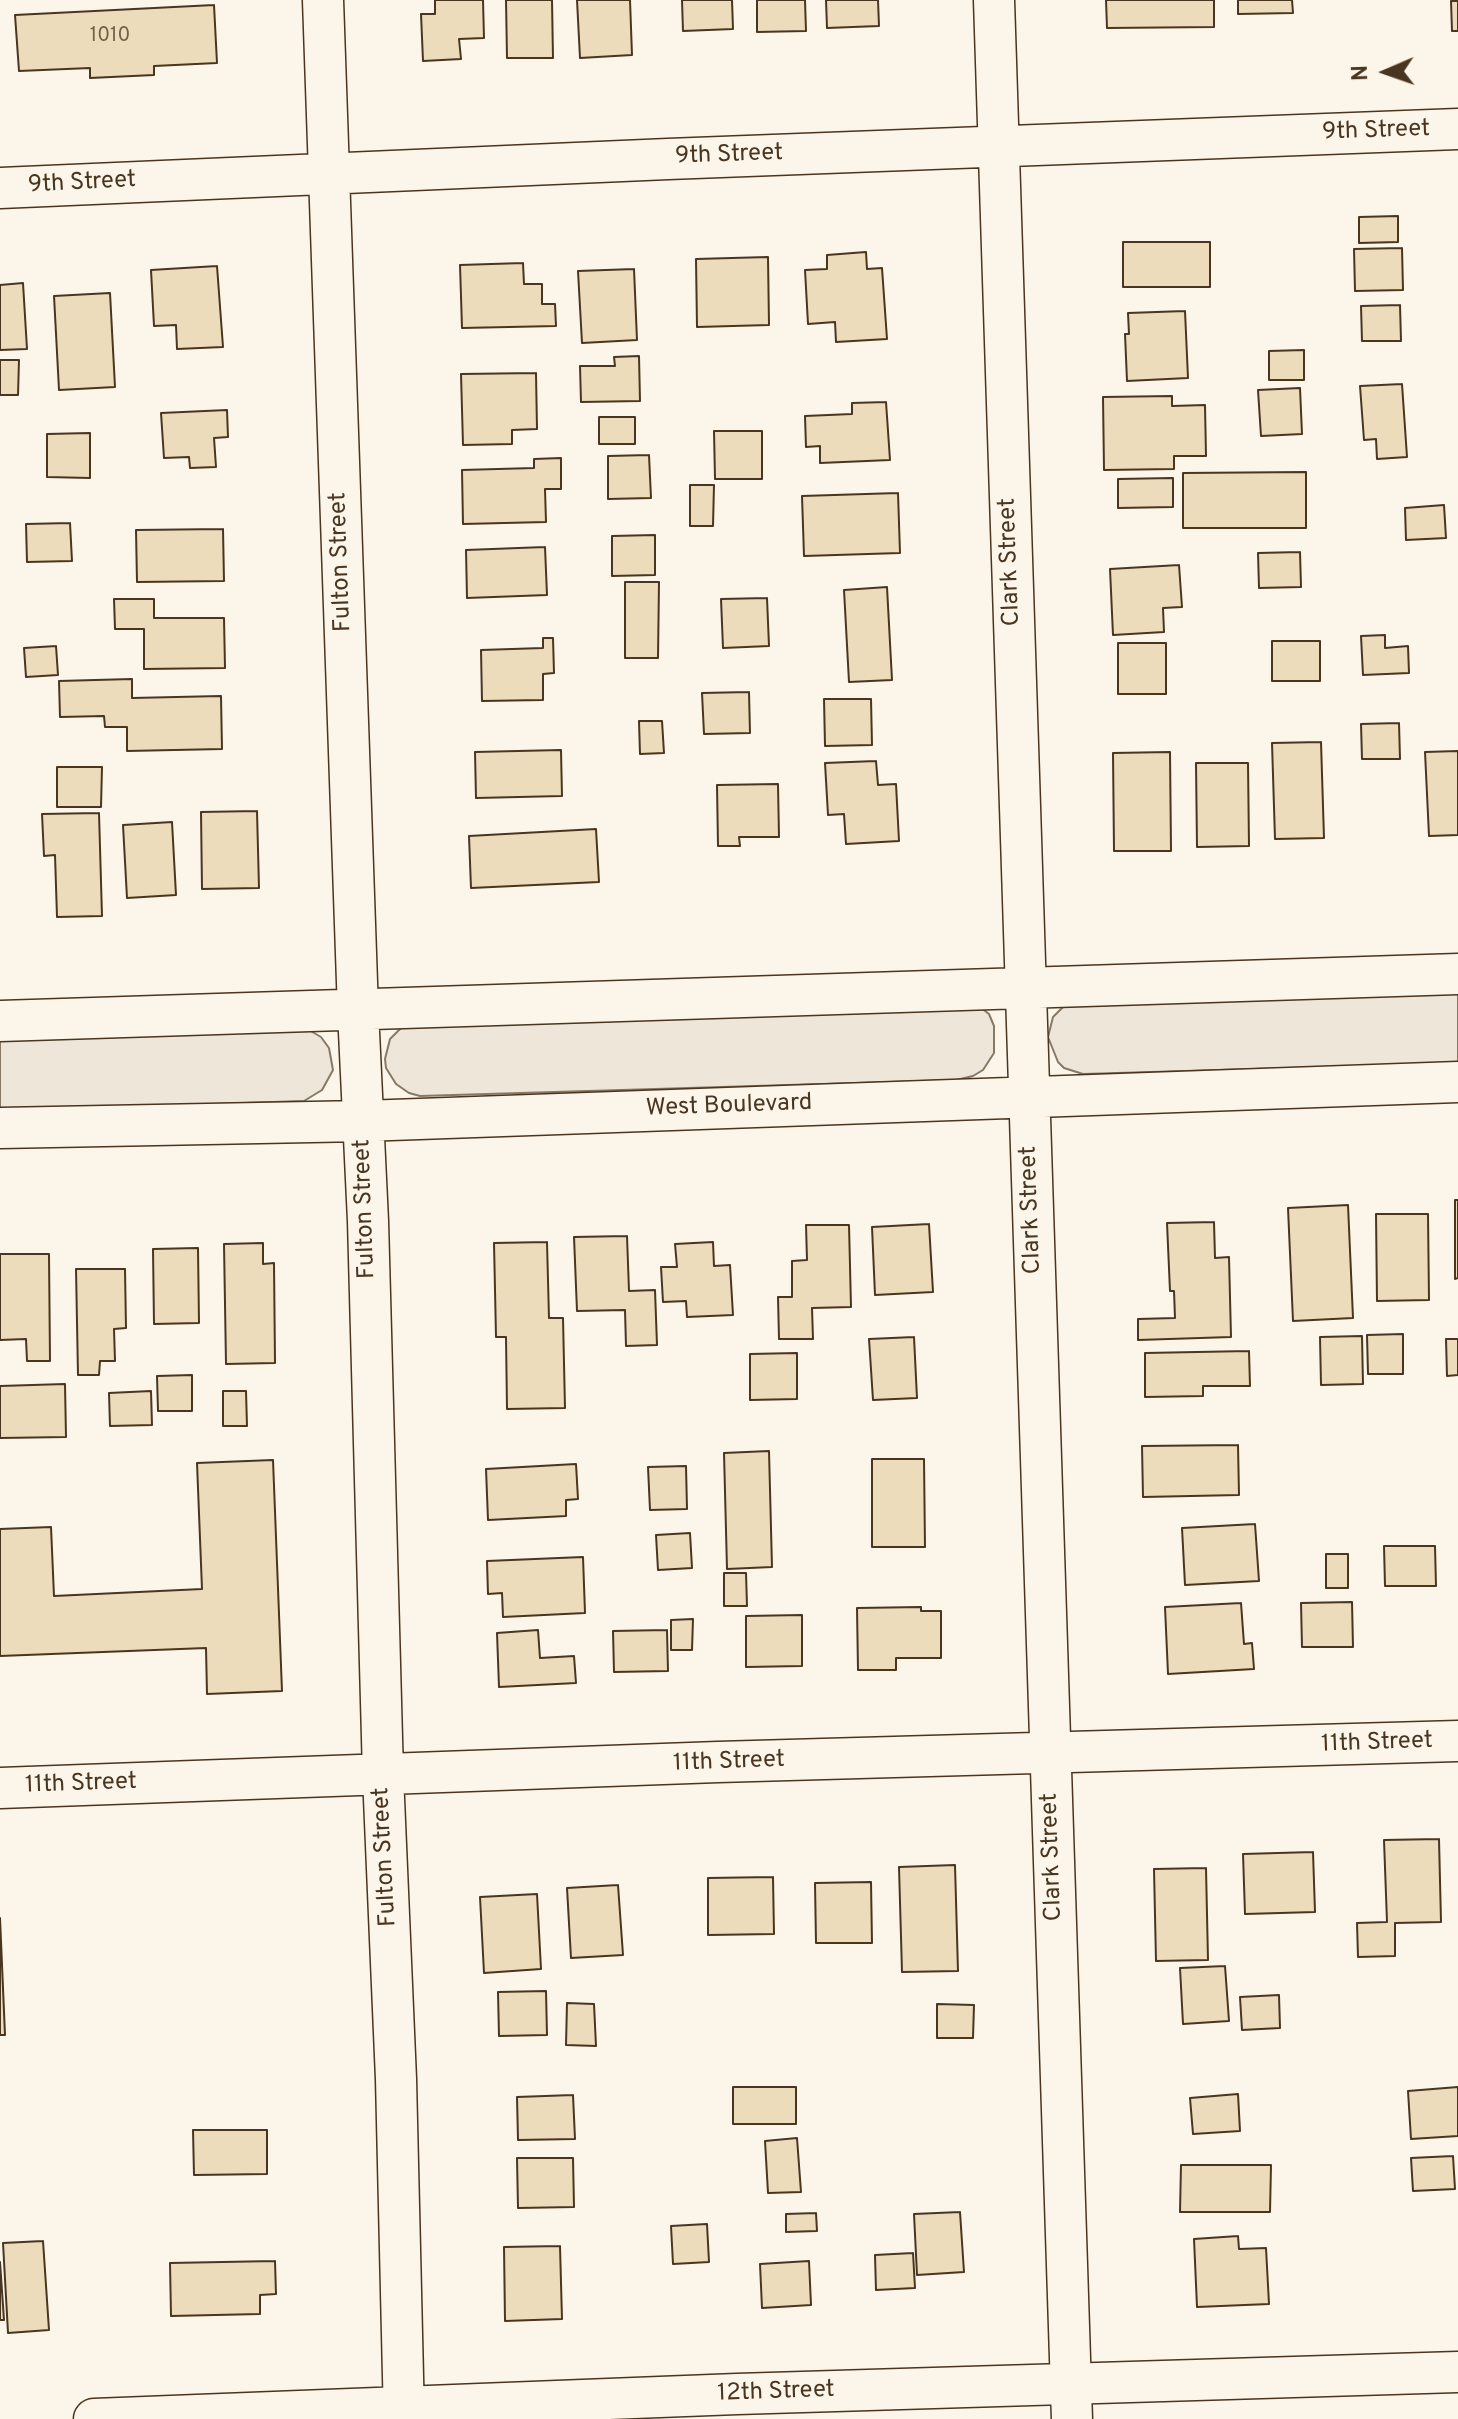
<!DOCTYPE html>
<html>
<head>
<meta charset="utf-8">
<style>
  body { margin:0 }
  #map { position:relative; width:1458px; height:2419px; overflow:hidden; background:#fbf6e9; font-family:Overpass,sans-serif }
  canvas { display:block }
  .north { position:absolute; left:1346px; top:32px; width:80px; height:80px; -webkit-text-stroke:6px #fbf6e9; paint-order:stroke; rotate:268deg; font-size:22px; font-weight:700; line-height:32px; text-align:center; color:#4a3520 }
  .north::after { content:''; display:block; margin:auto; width:28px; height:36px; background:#4a3520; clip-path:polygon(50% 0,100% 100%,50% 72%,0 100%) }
</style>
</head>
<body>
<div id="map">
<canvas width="1458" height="2419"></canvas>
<div class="north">N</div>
</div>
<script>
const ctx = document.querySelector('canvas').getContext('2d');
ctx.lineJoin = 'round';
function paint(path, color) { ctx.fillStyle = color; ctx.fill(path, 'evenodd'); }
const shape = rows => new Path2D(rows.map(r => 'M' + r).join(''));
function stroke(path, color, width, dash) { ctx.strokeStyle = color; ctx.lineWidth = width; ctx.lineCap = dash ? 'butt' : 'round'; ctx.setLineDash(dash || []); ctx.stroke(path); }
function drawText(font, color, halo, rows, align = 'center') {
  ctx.font = font + ' Overpass,sans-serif'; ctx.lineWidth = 6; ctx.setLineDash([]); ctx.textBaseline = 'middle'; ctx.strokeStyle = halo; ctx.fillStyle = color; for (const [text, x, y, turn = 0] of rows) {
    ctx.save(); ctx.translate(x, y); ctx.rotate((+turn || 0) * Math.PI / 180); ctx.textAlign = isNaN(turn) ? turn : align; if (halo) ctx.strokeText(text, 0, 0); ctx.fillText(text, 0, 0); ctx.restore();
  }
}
const green = shape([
  [1458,986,1458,1063,1083,1074,1064,1068,1058,1062,1048,1037,1053,1017,1067,1003,1458,986],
  [979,1006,989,1014,994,1026,994,1053,983,1070,973,1076,956,1080,420,1096,409,1093,396,1084,386,1068,385,1059,390,1039,404,1025,979,1006],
  [309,1030,321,1037,329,1048,333,1070,322,1090,304,1101,0,1111,0,1037,309,1030]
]);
paint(green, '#ede6d9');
stroke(green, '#887966', 2);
const building = shape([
  [435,0,483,0,484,38,459,39,461,59,423,61,421,14,435,14,435,0],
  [506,0,552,0,553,58,507,58,506,0],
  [577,0,630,0,632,55,580,58,577,0],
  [682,0,732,0,733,29,683,31,682,0],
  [757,0,805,0,806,31,757,32,757,0],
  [826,0,878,0,879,26,827,28,826,0],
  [1106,0,1214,0,1214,27,1107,28,1106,0],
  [1238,0,1292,0,1293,13,1238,14,1238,0],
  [1451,1,1458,1,1458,31,1452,31,1451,1],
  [214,5,217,63,154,66,154,75,90,78,90,68,19,71,15,15,214,5],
  [1398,216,1398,242,1359,243,1359,217,1398,216],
  [1123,242,1210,242,1210,287,1123,287,1123,242],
  [1402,248,1403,290,1355,291,1354,249,1402,248],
  [866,252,867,269,882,268,887,339,836,342,835,322,808,324,805,270,827,269,827,255,866,252],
  [768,257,769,325,697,327,696,259,768,257],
  [523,263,524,284,542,284,542,304,555,304,556,326,462,328,460,265,523,263],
  [217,266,223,347,177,349,176,325,154,326,151,270,217,266],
  [634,269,637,340,582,343,578,271,634,269],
  [23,283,27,349,0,350,0,285,23,283],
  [110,293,115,387,59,390,54,296,110,293],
  [1400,305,1401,341,1362,341,1361,306,1400,305],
  [1185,311,1188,378,1127,381,1125,334,1129,334,1128,313,1185,311],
  [1304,350,1304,380,1269,380,1269,351,1304,350],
  [639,356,640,401,581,402,580,366,615,366,614,357,639,356],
  [0,360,19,360,18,395,0,395,0,360],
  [536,373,537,429,512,430,512,444,463,445,461,374,536,373],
  [1402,384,1407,457,1377,459,1376,439,1364,440,1360,386,1402,384],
  [1300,388,1302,434,1261,436,1258,390,1300,388],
  [1172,396,1172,406,1205,405,1206,456,1174,456,1174,469,1104,470,1103,397,1172,396],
  [886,402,890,460,820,463,820,446,806,447,805,416,852,414,852,403,886,402],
  [227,410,228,437,214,438,216,467,190,468,189,457,164,458,161,413,227,410],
  [599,417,635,417,635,444,599,444,599,417],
  [714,431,762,431,762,479,715,479,714,431],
  [90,433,90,478,47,477,47,434,90,433],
  [649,455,651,498,608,499,608,456,649,455],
  [561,458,561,489,545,489,546,522,463,524,462,470,534,468,534,459,561,458],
  [1306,472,1306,528,1183,528,1183,473,1306,472],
  [1173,478,1173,507,1118,508,1118,479,1173,478],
  [690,485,714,485,713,526,690,526,690,485],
  [898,493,900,553,804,556,802,496,898,493],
  [1444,505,1446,538,1406,540,1405,508,1444,505],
  [70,523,72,561,27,562,26,524,70,523],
  [223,529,224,581,137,582,136,530,223,529],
  [655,535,655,575,612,576,612,536,655,535],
  [545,547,547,595,467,598,466,550,545,547],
  [1300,552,1301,587,1259,588,1258,553,1300,552],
  [1179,565,1182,607,1163,608,1164,632,1113,635,1110,569,1179,565],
  [625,582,659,582,658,658,625,658,625,582],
  [887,587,892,680,849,682,844,590,887,587],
  [767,598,769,646,723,648,721,599,767,598],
  [114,599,154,599,154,618,224,618,225,668,144,669,144,629,115,629,114,599],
  [1385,635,1385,648,1408,646,1409,673,1363,675,1361,636,1385,635],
  [543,638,553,638,554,673,543,674,543,700,482,701,481,650,543,648,543,638],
  [1272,641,1320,641,1320,681,1272,681,1272,641],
  [1118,643,1166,643,1166,694,1118,694,1118,643],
  [56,646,58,675,26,677,24,648,56,646],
  [132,679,132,698,221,696,222,749,127,751,127,727,105,727,104,716,60,717,59,681,132,679],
  [749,692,750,733,704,734,702,693,749,692],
  [824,699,871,699,872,745,825,746,824,699],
  [639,721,662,721,664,753,640,754,639,721],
  [1399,723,1400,759,1362,759,1361,724,1399,723],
  [1321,742,1324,838,1275,839,1272,743,1321,742],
  [561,750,562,796,476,798,475,752,561,750],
  [1458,751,1458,835,1429,836,1425,752,1458,751],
  [1170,752,1171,851,1114,851,1113,753,1170,752],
  [876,761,878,785,896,784,899,841,846,844,844,814,828,815,825,763,876,761],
  [1196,763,1248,763,1249,846,1197,847,1196,763],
  [57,767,102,767,101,807,57,807,57,767],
  [778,784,779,837,739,837,740,846,718,846,717,785,778,784],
  [257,811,259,888,202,889,201,812,257,811],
  [99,813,102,916,57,917,55,855,44,856,42,814,99,813],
  [172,822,176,895,127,898,123,825,172,822],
  [596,829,599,882,471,888,469,836,596,829],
  [1455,1200,1458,1200,1458,1278,1455,1279,1455,1200],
  [1348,1205,1353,1318,1293,1321,1288,1208,1348,1205],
  [1376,1214,1428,1214,1429,1300,1377,1301,1376,1214],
  [1214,1222,1215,1258,1229,1257,1231,1337,1138,1340,1138,1319,1175,1318,1174,1291,1170,1291,1167,1223,1214,1222],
  [929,1224,933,1292,875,1295,872,1227,929,1224],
  [806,1225,849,1225,851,1307,812,1308,813,1339,779,1339,778,1297,792,1297,792,1261,807,1260,806,1225],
  [627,1236,629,1291,655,1290,657,1345,626,1346,625,1310,577,1311,574,1237,627,1236],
  [547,1242,549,1318,563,1318,565,1408,507,1409,506,1337,496,1337,494,1243,547,1242],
  [713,1242,714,1266,730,1265,733,1315,687,1317,686,1301,663,1302,661,1267,677,1267,675,1244,713,1242],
  [263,1243,263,1264,274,1263,275,1363,226,1364,224,1244,263,1243],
  [198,1248,199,1323,154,1324,153,1249,198,1248],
  [0,1254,49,1254,50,1361,27,1361,26,1339,0,1340,0,1254],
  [76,1269,125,1269,126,1328,114,1329,115,1361,100,1361,99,1375,78,1375,76,1269],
  [1403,1334,1403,1374,1368,1374,1367,1335,1403,1334],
  [1362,1336,1363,1384,1321,1385,1320,1337,1362,1336],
  [914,1337,917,1398,873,1400,869,1339,914,1337],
  [1446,1339,1458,1339,1458,1375,1447,1376,1446,1339],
  [1249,1351,1250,1386,1203,1386,1203,1396,1145,1397,1145,1353,1249,1351],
  [797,1353,797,1399,750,1400,750,1354,797,1353],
  [192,1375,192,1411,158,1411,157,1376,192,1375],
  [65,1384,66,1437,0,1438,0,1386,65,1384],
  [151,1391,152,1425,110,1426,109,1393,151,1391],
  [223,1391,246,1391,247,1426,223,1426,223,1391],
  [1238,1445,1239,1495,1143,1497,1142,1446,1238,1445],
  [769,1451,772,1567,727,1569,724,1453,769,1451],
  [872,1459,924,1459,925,1547,872,1547,872,1459],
  [273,1460,282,1691,207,1694,206,1648,0,1656,0,1529,51,1527,54,1596,202,1589,197,1463,273,1460],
  [576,1464,578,1499,566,1500,566,1516,488,1520,486,1469,576,1464],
  [686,1466,687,1509,650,1510,648,1467,686,1466],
  [1255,1524,1259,1581,1185,1585,1182,1528,1255,1524],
  [690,1533,692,1568,658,1570,656,1535,690,1533],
  [1384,1546,1435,1546,1436,1586,1385,1586,1384,1546],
  [1326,1554,1348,1554,1348,1588,1326,1588,1326,1554],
  [583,1557,585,1613,503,1617,502,1593,488,1594,487,1561,583,1557],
  [724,1573,746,1573,747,1606,724,1606,724,1573],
  [1352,1602,1353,1647,1302,1647,1301,1603,1352,1602],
  [1241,1603,1244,1644,1252,1643,1254,1669,1168,1674,1165,1607,1241,1603],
  [921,1607,921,1611,941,1611,941,1658,896,1658,896,1670,858,1670,857,1608,921,1607],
  [802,1615,802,1666,746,1667,746,1616,802,1615],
  [693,1619,692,1650,671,1650,671,1620,693,1619],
  [538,1630,540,1658,574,1656,576,1683,499,1687,497,1633,538,1630],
  [667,1630,668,1671,614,1672,613,1631,667,1630],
  [1439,1839,1441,1922,1395,1923,1395,1956,1358,1957,1357,1923,1387,1922,1384,1840,1439,1839],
  [1313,1852,1315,1912,1245,1914,1243,1854,1313,1852],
  [955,1865,958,1971,902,1972,899,1867,955,1865],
  [1206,1868,1208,1960,1156,1961,1154,1869,1206,1868],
  [773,1877,774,1934,708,1935,708,1878,773,1877],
  [871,1882,872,1943,816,1943,815,1883,871,1882],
  [618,1885,623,1955,571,1958,567,1888,618,1885],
  [537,1894,541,1969,484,1973,480,1897,537,1894],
  [0,1918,5,2035,0,2035,0,1918],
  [1225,1966,1229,2021,1183,2024,1180,1968,1225,1966],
  [546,1991,547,2035,499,2036,498,1992,546,1991],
  [1279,1995,1280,2028,1242,2030,1240,1997,1279,1995],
  [567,2003,594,2004,596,2046,566,2045,567,2003],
  [937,2004,974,2005,973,2038,937,2038,937,2004],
  [733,2087,796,2087,796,2124,733,2124,733,2087],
  [1458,2087,1458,2136,1411,2139,1408,2091,1458,2087],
  [1238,2094,1240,2131,1193,2134,1190,2098,1238,2094],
  [573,2095,575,2139,518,2140,517,2097,573,2095],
  [193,2130,267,2130,267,2174,194,2175,193,2130],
  [797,2138,801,2192,768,2193,765,2141,797,2138],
  [1453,2156,1455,2189,1413,2191,1411,2158,1453,2156],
  [517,2158,573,2158,574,2207,518,2208,517,2158],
  [1181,2165,1271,2165,1270,2212,1180,2212,1181,2165],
  [960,2212,964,2272,917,2275,914,2214,960,2212],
  [816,2213,817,2231,786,2232,786,2214,816,2213],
  [707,2224,709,2262,673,2264,671,2226,707,2224],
  [1238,2236,1239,2249,1266,2248,1269,2304,1197,2307,1194,2239,1238,2236],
  [43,2241,49,2330,8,2333,3,2243,43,2241],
  [560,2246,562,2319,505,2321,504,2247,560,2246],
  [913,2253,915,2288,876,2290,875,2255,913,2253],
  [275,2261,276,2294,260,2295,260,2314,171,2316,170,2263,275,2261],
  [809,2261,811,2305,762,2308,760,2264,809,2261],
  [0,2262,4,2320,0,2320,0,2262]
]);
paint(building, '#ecdcbc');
stroke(building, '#4a3520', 2);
const minor = shape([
  [323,0,358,1011,368,1221,383,1775,396,2079,404,2419],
  [994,0,1072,2419],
  [0,188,668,159,1458,129],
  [0,1021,1458,974],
  [0,1128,363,1121,1458,1082],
  [0,1788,718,1762,1458,1741],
  [94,2419,737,2394,1458,2372]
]);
stroke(minor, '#4a3520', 43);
stroke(minor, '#fbf6e9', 40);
drawText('20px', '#725f47', null, [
  ["1010",110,37]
]);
drawText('24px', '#4a3520', '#fbf6e9', [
  ["9th Street",1376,132,-2],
  ["9th Street",729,156,-2],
  ["9th Street",82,184,-3],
  ["Fulton Street",342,562,-92],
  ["Clark Street",1011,562,-92],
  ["West Boulevard",729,1107,-2],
  ["Fulton Street",366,1209,-92],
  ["Clark Street",1032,1210,-92],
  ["11th Street",1377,1744,-2],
  ["11th Street",729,1763,-2],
  ["11th Street",81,1785,-2],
  ["Fulton Street",386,1857,-93],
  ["Clark Street",1053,1857,-92],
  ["12th Street",776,2393,-2]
]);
</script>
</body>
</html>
